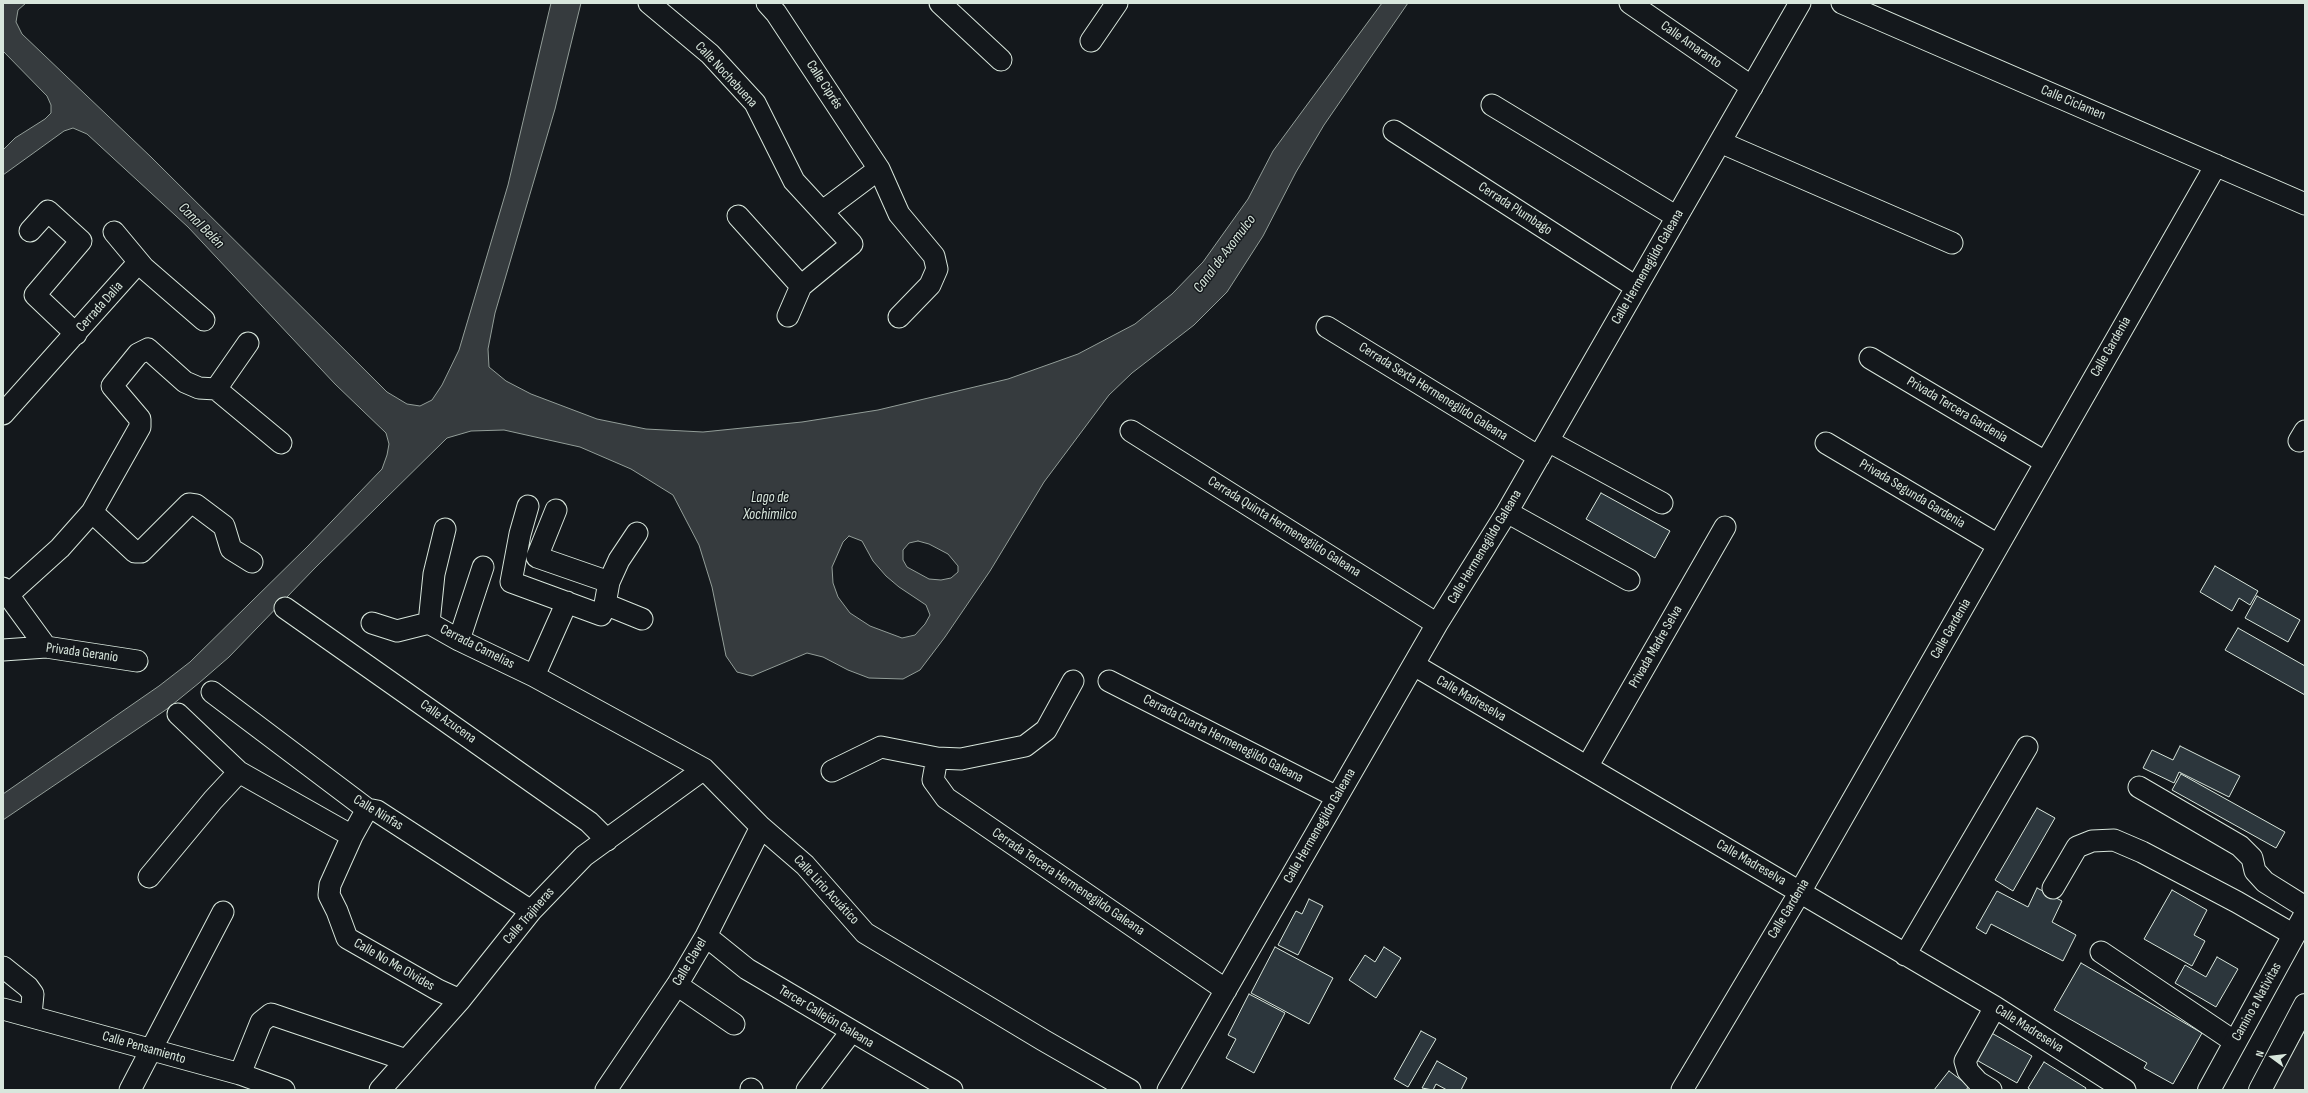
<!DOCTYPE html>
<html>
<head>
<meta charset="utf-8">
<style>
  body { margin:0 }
  #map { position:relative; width:2308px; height:1093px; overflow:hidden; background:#14181c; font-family:"Sofia Sans Condensed",sans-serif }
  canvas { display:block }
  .frame { position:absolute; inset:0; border:4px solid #d8e6dc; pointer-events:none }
  .north { position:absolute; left:2252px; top:1037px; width:40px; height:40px; -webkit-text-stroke:3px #14181c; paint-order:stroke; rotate:285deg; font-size:11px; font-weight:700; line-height:16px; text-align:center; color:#d8e6dc }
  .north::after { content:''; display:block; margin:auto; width:14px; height:18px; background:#d8e6dc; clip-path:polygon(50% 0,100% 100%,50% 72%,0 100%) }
</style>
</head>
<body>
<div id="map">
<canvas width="2308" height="1093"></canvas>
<div class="frame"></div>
<div class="north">N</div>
</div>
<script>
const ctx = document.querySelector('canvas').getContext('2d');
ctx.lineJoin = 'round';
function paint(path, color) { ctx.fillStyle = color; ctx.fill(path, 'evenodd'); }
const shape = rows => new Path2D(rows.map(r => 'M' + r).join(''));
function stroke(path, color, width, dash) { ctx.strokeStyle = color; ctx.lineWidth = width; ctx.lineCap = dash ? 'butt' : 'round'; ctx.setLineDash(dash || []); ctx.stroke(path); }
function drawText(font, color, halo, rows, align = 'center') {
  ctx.font = font + ' "Sofia Sans Condensed",sans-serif'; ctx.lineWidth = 3; ctx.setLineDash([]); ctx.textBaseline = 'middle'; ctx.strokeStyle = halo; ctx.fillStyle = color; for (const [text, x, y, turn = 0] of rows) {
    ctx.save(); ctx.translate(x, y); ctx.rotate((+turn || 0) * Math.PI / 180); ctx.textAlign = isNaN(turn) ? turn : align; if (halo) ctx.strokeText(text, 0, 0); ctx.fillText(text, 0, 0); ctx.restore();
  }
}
const green = shape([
  [2305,1030,2305,1090,2271,1090,2305,1030]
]);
paint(green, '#202428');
stroke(green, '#939e99', 1);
const water = shape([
  [3,3,26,3,18,10,16,22,22,34,151,157,387,392,407,404,420,406,432,400,442,385,459,350,508,185,551,3,581,3,555,109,495,313,488,349,489,367,506,381,531,394,597,419,646,429,703,432,802,422,878,410,1008,379,1078,354,1135,324,1172,294,1203,262,1248,199,1273,151,1382,3,1408,3,1324,125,1296,172,1263,236,1227,292,1194,325,1132,373,1109,395,1044,482,990,571,945,637,920,670,903,679,869,678,848,670,823,657,807,653,752,676,737,672,726,656,712,587,699,545,673,495,631,469,580,447,504,430,471,431,447,438,315,568,229,657,199,683,167,709,3,820,3,794,159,686,190,662,308,546,382,469,387,455,389,444,386,433,335,384,188,227,87,134,73,128,64,131,3,175,3,150,15,138,45,119,51,113,51,105,47,96,3,51,3,3],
  [849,536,862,541,873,561,886,576,899,587,926,605,930,615,925,624,915,635,902,638,870,626,850,613,838,597,833,583,832,567,843,542,849,536],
  [918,541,929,544,948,554,958,566,958,572,951,578,941,580,929,579,907,567,903,560,903,550,909,543,918,541]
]);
paint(water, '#363b3e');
stroke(water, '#939e99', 1);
const building = shape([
  [1601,493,1670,531,1655,558,1586,519,1601,493],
  [2215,566,2258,591,2250,605,2239,598,2232,611,2200,592,2215,566],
  [2257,596,2300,620,2288,642,2245,618,2257,596],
  [2238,628,2305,666,2305,695,2225,650,2238,628],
  [2180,746,2240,776,2229,797,2179,772,2174,783,2143,768,2152,750,2173,760,2180,746],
  [2181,774,2285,832,2276,848,2172,790,2181,774],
  [2037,808,2055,818,2013,891,1995,880,2037,808],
  [2037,888,2062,901,2052,922,2076,935,2063,961,1991,924,1986,934,1976,928,1997,891,2028,907,2037,888],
  [2172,890,2207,910,2194,935,2205,941,2192,966,2144,939,2172,890],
  [1309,899,1323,906,1298,955,1278,945,1296,911,1302,914,1309,899],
  [1275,947,1333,978,1309,1024,1251,993,1275,947],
  [1384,947,1401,958,1376,998,1349,980,1365,955,1375,962,1384,947],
  [2217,957,2238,969,2216,1007,2175,983,2185,965,2206,977,2217,957],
  [2081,963,2202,1033,2173,1084,2144,1068,2147,1063,2054,1010,2081,963],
  [1249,994,1285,1013,1254,1073,1226,1058,1236,1039,1228,1035,1249,994],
  [1421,1031,1436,1039,1408,1087,1394,1079,1421,1031],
  [1988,1031,2032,1056,2017,1083,1973,1058,1988,1031],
  [1437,1061,1467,1078,1461,1090,1447,1090,1436,1084,1433,1090,1422,1088,1437,1061],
  [2044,1062,2086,1088,2085,1090,2031,1090,2028,1088,2044,1062],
  [1949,1071,1969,1086,1966,1090,1934,1090,1949,1071]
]);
paint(building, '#2c363c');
stroke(building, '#d8e6dc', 1);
const minor = shape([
  [649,3,710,54,755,103,794,181,852,244,801,286,788,316],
  [767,3,776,13,879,169,899,214,934,256,937,269,930,285,899,317],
  [940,3,1001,60],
  [1630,3,1752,87],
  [1842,3,2305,204],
  [1091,41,1117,3],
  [1492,105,1677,217],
  [1394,131,1636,287],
  [1720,142,1952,243],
  [823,211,879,169],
  [738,216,801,286],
  [30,231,48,211,81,241,35,295,76,334],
  [114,232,144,268,204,320],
  [1327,327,1539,457],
  [1870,358,2045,462],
  [216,389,281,443],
  [3,414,138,263],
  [1131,431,1437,624],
  [1548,441,1662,503],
  [2299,441,2305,431],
  [1826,443,1998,545],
  [528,506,520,534,511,582,601,615,605,604,609,582,619,560,637,533],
  [556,510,537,557,609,582],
  [92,512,135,552,141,552,189,504,196,505,224,526,231,549,252,562],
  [1507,512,1629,580],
  [3,588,46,647],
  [9,594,60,548,92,512,140,427,140,419,112,386,138,354,148,349,185,382,199,388,216,389,248,343],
  [605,604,642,619],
  [285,608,589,822,607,840],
  [372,623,397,631,429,623,459,640,534,676,704,769,761,827,805,865,865,933,1043,1040,1130,1090],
  [429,623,434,574,445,529],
  [459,640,483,567],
  [3,650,46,647,137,661],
  [1414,665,1995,1007,2125,1090],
  [534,676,567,602],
  [1109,681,1337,797],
  [212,692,367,809,377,811,531,911],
  [178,714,239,772],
  [937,758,933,780,946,798,1226,990],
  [1587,767,1725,527],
  [832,771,881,747,937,758,961,759,1025,746,1046,730,1073,681],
  [2139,787,2240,846,2252,858,2255,871,2265,882,2305,907],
  [367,809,352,836,330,885,329,895,337,911,347,938,438,990,460,1000],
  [149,877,213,800,239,772,352,836],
  [2053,888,2077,847,2092,841,2114,840,2142,852,2237,902,2294,935],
  [706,936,747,969,952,1090],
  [2101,952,2235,1042],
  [1905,955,2027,747],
  [3,967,28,987,33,994,31,1015],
  [677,985,734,1024],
  [3,1009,240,1074,284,1090],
  [240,1074,261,1022,271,1014,406,1060],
  [751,1089,752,1090],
  [130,1090,223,912],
  [380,1090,460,1000,531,911,584,856,704,769],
  [606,1090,677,985,706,936,761,827],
  [807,1090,851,1032],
  [1168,1090,1437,624,1507,512,1800,3],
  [1682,1090,1800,892,2216,165],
  [1991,1090,1978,1082,1968,1071,1965,1061,1995,1007]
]);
const major = shape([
  [2209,1090,2305,915],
  [2260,1090,2305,1005]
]);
stroke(minor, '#d8e6dc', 23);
stroke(major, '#d8e6dc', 24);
stroke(minor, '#14181c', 21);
stroke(major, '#14181c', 22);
drawText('14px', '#d8e6dc', '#14181c', [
  ["Calle Amaranto",1691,45,35],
  ["Calle Nochebuena",726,75,47],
  ["Calle Ciprés",824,85,57],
  ["Calle Ciclamen",2073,103,23],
  ["Cerrada Plumbago",1515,209,33],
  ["Calle Hermenegildo Galeana",1648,267,-60],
  ["Cerrada Dalia",100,307,-48],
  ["Calle Gardenia",2111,347,-60],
  ["Cerrada Sexta Hermenegildo Galeana",1433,392,32],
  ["Privada Tercera Gardenia",1957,410,31],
  ["Privada Segunda Gardenia",1912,494,31],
  ["Cerrada Quinta Hermenegildo Galeana",1284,527,32],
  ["Calle Hermenegildo Galeana",1485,547,-59],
  ["Calle Gardenia",1951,629,-60],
  ["Cerrada Camelias",477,647,27],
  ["Privada Madre Selva",1656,647,-60],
  ["Privada Geranio",82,653,8],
  ["Calle Madreselva",1471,699,30],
  ["Calle Azucena",448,722,35],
  ["Cerrada Cuarta Hermenegildo Galeana",1223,739,27],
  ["Calle Ninfas",378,813,31],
  ["Calle Hermenegildo Galeana",1320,826,-60],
  ["Calle Madreselva",1751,863,30],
  ["Cerrada Tercera Hermenegildo Galeana",1068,882,34],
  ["Calle Lirio Acuático",826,890,47],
  ["Calle Gardenia",1789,909,-59],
  ["Calle Trajineras",529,916,-49],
  ["Calle Clavel",690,962,-59],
  ["Calle No Me Olvides",394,965,30],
  ["Camino a Nativitas",2257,1002,-61],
  ["Tercer Callejón Galeana",826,1017,31],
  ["Calle Madreselva",2029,1029,32],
  ["Calle Pensamiento",144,1048,16]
]);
drawText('italic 15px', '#d8e6dc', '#14181c', [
  ["Canal Belén",201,226,45],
  ["Canal de Axomulco",1225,254,-53],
  ["Lago de",770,498],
  ["Xochimilco",770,515]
]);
</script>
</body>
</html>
